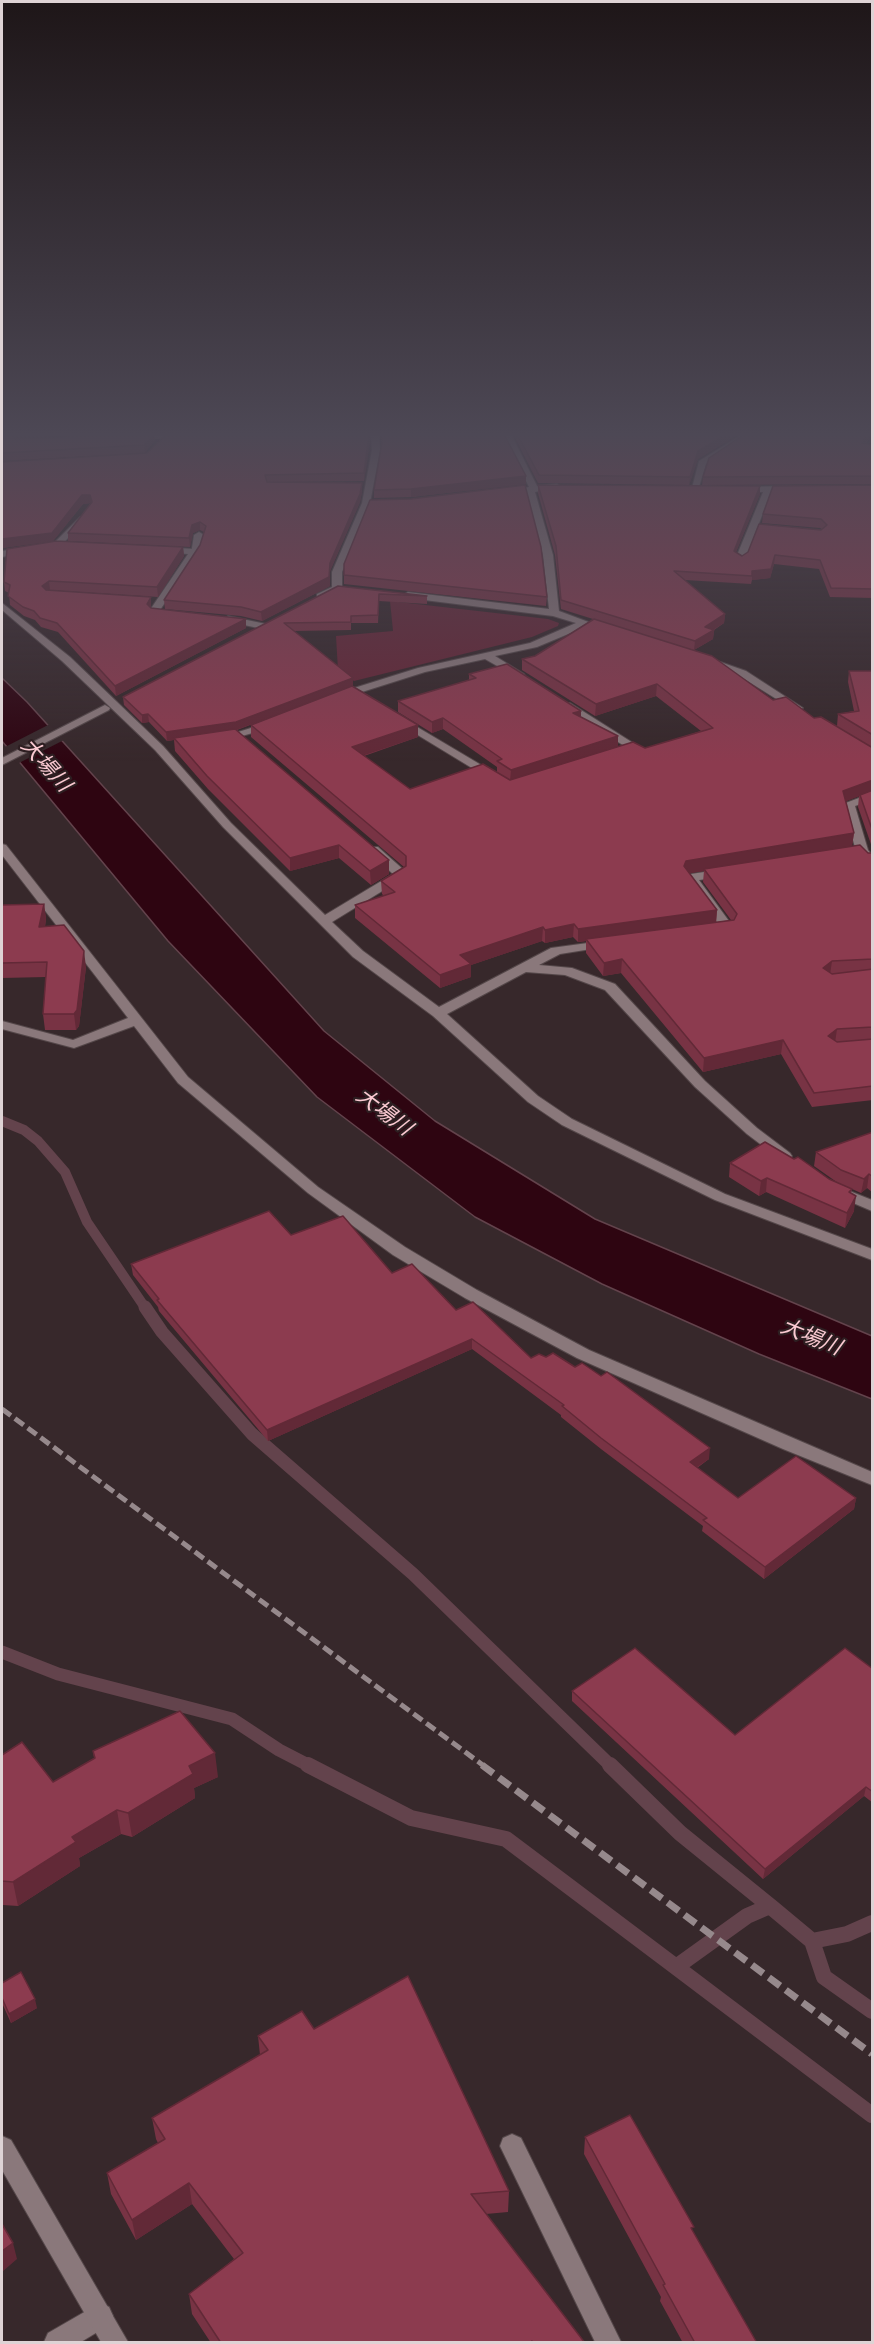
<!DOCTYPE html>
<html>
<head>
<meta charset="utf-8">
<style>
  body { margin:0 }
  #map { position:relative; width:874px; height:2344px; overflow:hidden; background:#37282b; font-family:"Asap Condensed",sans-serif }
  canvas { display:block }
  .frame { position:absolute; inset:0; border:3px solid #ded3d5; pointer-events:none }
</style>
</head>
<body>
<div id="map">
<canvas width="874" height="2344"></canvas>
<div class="frame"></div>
</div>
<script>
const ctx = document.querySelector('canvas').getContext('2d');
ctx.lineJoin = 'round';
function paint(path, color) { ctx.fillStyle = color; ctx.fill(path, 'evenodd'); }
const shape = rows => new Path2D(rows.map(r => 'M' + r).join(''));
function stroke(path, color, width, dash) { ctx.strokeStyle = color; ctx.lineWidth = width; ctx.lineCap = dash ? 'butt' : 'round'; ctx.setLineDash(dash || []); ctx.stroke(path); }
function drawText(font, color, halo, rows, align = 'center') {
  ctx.font = font + ' "Asap Condensed","Noto Sans JP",sans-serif'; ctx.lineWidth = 4.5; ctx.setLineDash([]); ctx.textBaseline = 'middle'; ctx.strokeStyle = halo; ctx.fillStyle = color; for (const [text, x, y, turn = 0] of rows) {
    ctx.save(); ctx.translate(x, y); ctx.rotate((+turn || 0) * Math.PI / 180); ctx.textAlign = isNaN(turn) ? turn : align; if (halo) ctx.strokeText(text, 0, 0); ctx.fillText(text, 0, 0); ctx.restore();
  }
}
paint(shape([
  [390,601,548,619,559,623,558,626,532,637,354,681,338,670,336,636,393,631]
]), '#662737');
const water = shape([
  [2,678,27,702,324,1031,435,1121,595,1219,872,1336,872,1399,759,1354,602,1284,475,1217,317,1097,168,941,2,741,2,678]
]);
paint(water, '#2e0511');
stroke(water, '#63434c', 1.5);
paint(shape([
  [50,724,64,740,17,764,3,748]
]), '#37282b');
stroke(shape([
  [2,1121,24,1130,38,1141,65,1172,87,1222,146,1309]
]), '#63434c', 10);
stroke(shape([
  [145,1307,162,1332,252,1434,413,1574,611,1766],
  [2,1652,58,1674,232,1719,279,1750,310,1766]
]), '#63434c', 13);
stroke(shape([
  [308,1765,411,1818,506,1839,676,1967,747,1916,770,1906,812,1941,847,1934,872,1923],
  [610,1765,680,1833,770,1906],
  [812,1941,824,1977,872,2011],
  [676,1967,872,2115]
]), '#63434c', 16);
const lane = shape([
  [199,532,204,535,199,552,191,554,194,535,199,532]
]);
const street = shape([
  [161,434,221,434,217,436,136,439,132,437,136,435,161,434],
  [371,434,379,434,380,450,370,503,342,572,342,588,323,598,317,598,317,594,332,587,332,572,362,503,372,450,371,434],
  [503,434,511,434,537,486,557,484,561,487,535,492,553,555,559,611,610,630,605,633,585,627,537,647,495,656,524,674,525,676,520,679,485,659,425,672,343,698,335,698,335,694,418,668,530,643,576,623,553,616,408,598,403,595,408,592,549,609,543,555,527,493,507,495,503,492,529,487,503,434],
  [743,434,752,434,706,464,698,490,691,492,699,461,743,434],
  [737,487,791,486,795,489,791,492,771,492,745,560,740,563,735,560,763,492,740,492,737,491,737,487],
  [80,517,84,520,60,547,2,557,2,551,54,543,80,517],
  [163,547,194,549,199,552,160,610,174,613,176,615,171,618,152,615,150,610,188,554,160,552,158,550,163,547],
  [2,603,70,657,163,746,231,823,325,915,393,874,370,853,370,847,378,847,405,871,405,877,332,922,363,951,439,1007,551,948,610,940,611,943,610,946,560,954,539,965,572,968,615,984,705,1081,757,1128,790,1153,792,1156,790,1159,780,1159,747,1134,695,1087,605,990,565,975,526,972,447,1014,538,1096,572,1119,725,1194,872,1249,872,1260,715,1200,562,1125,528,1102,433,1016,353,957,223,827,155,750,62,661,2,610,2,603],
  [228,616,266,624,268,626,263,629,225,621,223,619,228,616],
  [709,658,746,671,803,708,794,710,738,675,705,663,705,659,709,658],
  [562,703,570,703,641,748,628,753,620,753,620,749,626,747,562,707,562,703],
  [402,718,498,775,500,777,498,779,490,779,398,723,397,721,402,718],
  [270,722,275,725,274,727,224,741,219,738,270,722],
  [872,793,872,800,855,806,868,850,872,855,872,865,868,864,856,851,843,804,872,793],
  [2,844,6,845,188,1077,318,1187,405,1247,477,1290,589,1350,872,1472,872,1485,783,1449,577,1358,465,1298,393,1255,308,1193,178,1083,134,1026,74,1048,2,1029,2,1021,73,1040,128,1018,2,855,2,844],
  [724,869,730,873,728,876,699,880,734,928,732,931,718,933,712,929,719,925,685,878,691,874,724,869],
  [837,1186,872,1200,872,1211,832,1194,829,1191,832,1188,837,1186],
  [512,2134,521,2138,621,2342,595,2342,500,2146,503,2138,512,2134],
  [100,2303,109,2307,113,2316,109,2325,81,2342,44,2342,48,2333,100,2303]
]);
const secondary = shape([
  [105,705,110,708,109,710,2,765,2,758,105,705],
  [2,2136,11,2140,128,2342,101,2342,2,2170,2,2136]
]);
stroke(lane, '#544749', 2);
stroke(street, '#544749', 2);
stroke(secondary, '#544749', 2);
paint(lane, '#8a787b');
paint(street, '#8a787b');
paint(secondary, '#8a787b');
stroke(shape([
  [2,1409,484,1766]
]), '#96898c', 5, [11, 5]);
stroke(shape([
  [482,1765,872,2054]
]), '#96898c', 7, [14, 7]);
paint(shape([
  [2,434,20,439,19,439,155,440,145,453,2,461,2,462],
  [167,434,371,434,364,481,284,482,362,491,360,502,330,571,330,586,262,621,241,616,165,609,164,600,200,545,204,532,200,530,193,533,190,547,68,541,68,533,91,503,83,504,53,541,2,548,2,462,147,453],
  [381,434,504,434,526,484,411,497,374,498,374,490,382,444],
  [513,434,739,434,698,459,689,485,538,483],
  [745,434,872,434,866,444,873,445,873,484,702,485,703,477],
  [538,485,760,494,736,552,742,556,822,529,820,528,762,523,763,514,873,485,873,598,830,597,819,569,774,564,770,578,752,580,751,584,685,580,725,614,724,623,714,630,713,639,694,650,773,700,814,718,837,726,838,714,854,711,848,682,849,671,873,671,873,850,858,807,859,796,846,801,854,833,852,846,868,853,873,853,873,1100,812,1107,781,1054,703,1072,621,973,603,976,586,953,586,941,578,942,573,937,545,943,542,941,471,965,471,977,440,988,355,918,355,905,384,896,382,894,381,881,404,867,251,737,251,725,305,704,237,730,389,874,371,885,339,858,290,871,208,789,175,751,174,740,167,741,149,722,142,723,124,705,123,697,338,586,427,596,427,604,379,601,378,623,351,623,351,630,293,631,353,686,418,725,418,737,364,756,410,789,497,772,497,767,443,729,432,733,398,712,398,701,469,680,469,674,581,718,618,747,645,748,701,731,656,696,595,716,522,670,522,659,535,656,593,619,561,609,555,555,538,493],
  [704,871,703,882,731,920,716,922,717,910,689,873],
  [183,547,184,556,158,597,49,590,151,607,151,608,246,628,116,696,58,632,41,627,35,620,24,616,10,605,9,593,5,591,4,582],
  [344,564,547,597,546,606,344,584],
  [44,904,46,919,45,927,86,967,79,1026,76,1030,45,1030,43,1014,46,977,2,978,2,905],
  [873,1132,873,1193,867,1188,861,1193,852,1189,851,1193,854,1211,845,1228,766,1192,759,1196,729,1177,730,1163,829,1179,838,1183,814,1166,816,1152],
  [291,1235,392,1273,456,1310,531,1358,709,1459,697,1468,738,1498,856,1498,854,1509,764,1579,702,1531,703,1526,601,1449,561,1417,561,1415,472,1349,268,1441,159,1311,158,1307,133,1275,131,1264],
  [873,1669,873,1803,864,1796,763,1879,572,1701,572,1691,735,1735],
  [93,1751,218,1777,194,1788,195,1798,132,1837,121,1834,79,1858,80,1866,18,1906,3,1905,2,1906,2,1755,53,1782,94,1758],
  [2,1983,37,2008,11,2023,2,2003],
  [314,2029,509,2191,508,2212,486,2214,585,2343,211,2343,192,2314,189,2294,234,2259,192,2204,136,2240,111,2194,107,2173,158,2143,156,2139,152,2118,260,2055,258,2036],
  [585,2137,693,2232,757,2343,683,2343,660,2301,661,2297,584,2154]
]), '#783344');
paint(shape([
  [14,434,84,434,20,439,14,442,13,435],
  [154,434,155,440,145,453,144,445],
  [369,434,371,434,364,481,364,473],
  [727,434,739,434,698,459,689,485,690,477,698,451],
  [868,434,872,434,861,451,862,443],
  [526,476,526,484,411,497,411,489],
  [362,483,362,491,360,502,330,571,330,586,262,621,261,612,330,563],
  [760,486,760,494,733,559,734,551],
  [82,495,90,495,91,503,83,504,53,541,2,548,2,539],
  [200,522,200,530,193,533,190,547,189,538,192,525],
  [183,547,184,556,158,597,157,587],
  [775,555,774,564,770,578,752,580,752,571],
  [49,581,50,590,43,595,42,586],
  [151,597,151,607,148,613,147,604],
  [725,614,724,623,708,633,714,630,713,639,694,650,695,641,705,627],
  [246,619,246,628,116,696,115,686],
  [353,678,353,686,236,730,167,741,166,732],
  [657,684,656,696,595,716,596,704],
  [581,711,581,721,573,713],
  [148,714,149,722,142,723,142,715],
  [443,718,443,729,432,733,432,722],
  [418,725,418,737,353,759,352,747],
  [618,736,618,747,510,781,511,770],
  [873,780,873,791,841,803,843,791],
  [854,833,852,846,704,869,704,871,685,874,684,866,686,861],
  [339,845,339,858,290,871,290,858],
  [389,860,389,874,371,885,370,871],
  [44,904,46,919,42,942,39,927],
  [717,910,716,923,586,939,586,941,578,942,578,929],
  [574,924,573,937,545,943,545,930],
  [543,927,542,941,471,965,471,977,440,988,440,975,460,955],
  [84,951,86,967,79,1026,76,1030,74,1014],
  [622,959,621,973,603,976,604,963],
  [832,961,830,975,823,968],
  [837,1029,835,1043,828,1036],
  [783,1040,781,1054,703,1072,704,1058],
  [869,1174,867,1188,861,1193,864,1179],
  [767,1178,766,1192,759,1196,761,1181],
  [856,1196,854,1211,845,1228,847,1213],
  [472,1339,472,1349,268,1441,267,1430],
  [710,1448,709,1459,688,1473,690,1462],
  [856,1498,854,1509,764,1579,765,1567],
  [215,1753,218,1777,194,1788,195,1798,132,1837,128,1813,189,1766],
  [866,1787,864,1796,763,1879,765,1869],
  [117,1810,121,1834,79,1858,80,1866,18,1906,13,1882,72,1837],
  [35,1999,37,2008,11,2023,9,2014],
  [189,2183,192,2204,136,2240,132,2220],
  [13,2243,17,2259,2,2272,2,2251]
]), '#622937');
const building = shape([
  [2,434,14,434,13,435,16,439,136,434,154,434,144,445,2,453,2,434],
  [167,434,369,434,364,473,265,475,267,482,362,483,360,494,330,563,329,577,261,612,241,607,164,600,200,545,206,526,200,522,192,525,189,538,68,533,92,502,90,495,82,495,52,533,2,539,2,462,147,453,167,434],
  [381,434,504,434,526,476,411,489,374,490,382,442,381,434],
  [517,434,727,434,698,451,690,477,539,475,517,434],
  [745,434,868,434,862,443,873,445,873,476,703,477,709,458,745,434],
  [525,485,541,547,547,597,344,575,344,564,370,500,411,499,525,485],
  [538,485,760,486,734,551,742,556,748,552,759,524,821,530,827,525,821,519,763,514,773,486,873,485,873,589,831,588,820,560,775,555,771,569,752,571,752,576,674,571,725,614,705,627,714,630,695,641,561,600,556,546,538,485],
  [56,541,183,547,157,587,49,581,42,586,46,590,151,597,147,604,151,608,246,619,115,686,57,623,40,618,34,611,23,607,8,596,10,585,4,582,7,549,56,541],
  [338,586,427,596,379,594,378,615,351,616,351,622,284,623,353,678,236,722,166,732,148,714,142,715,123,697,338,586],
  [594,619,712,656,773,700,786,697,814,718,821,717,873,748,873,780,843,791,854,833,686,861,684,866,717,910,578,929,574,924,545,930,543,927,460,955,471,964,440,975,355,905,395,892,381,881,406,866,406,856,251,725,352,686,418,725,352,747,410,789,483,764,510,780,633,742,645,748,713,728,657,684,596,704,522,659,535,656,594,619],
  [507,664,581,711,573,713,618,736,511,770,497,761,502,759,443,718,432,722,398,701,476,678,469,674,507,664],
  [849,671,873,671,873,735,838,714,859,711,849,671],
  [235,729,389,860,370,871,339,845,290,858,207,776,174,738,235,729],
  [873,790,873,832,860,795,873,790],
  [860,845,868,853,873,853,873,959,832,961,823,968,832,974,873,969,873,1027,837,1029,828,1036,837,1042,873,1039,873,1086,814,1093,783,1040,704,1058,622,959,604,963,586,939,734,920,737,914,704,869,860,845],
  [44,904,39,927,64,925,84,951,77,1010,74,1014,43,1014,47,962,2,963,2,905,44,904],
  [873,1132,873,1177,869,1174,864,1179,841,1170,816,1152,873,1132],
  [765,1142,794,1159,798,1157,829,1179,852,1189,849,1192,856,1196,847,1213,767,1178,761,1181,730,1163,765,1142],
  [269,1211,291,1235,343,1216,392,1273,412,1264,456,1310,473,1302,531,1358,539,1354,546,1357,553,1353,575,1367,582,1363,601,1376,607,1372,710,1448,690,1462,738,1498,796,1456,856,1498,765,1567,703,1520,707,1518,601,1438,562,1406,564,1405,472,1339,267,1430,157,1300,159,1299,131,1264,269,1211],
  [635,1648,735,1735,845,1648,873,1669,873,1792,866,1787,765,1869,572,1691,635,1648],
  [180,1711,215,1753,189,1766,193,1774,128,1813,117,1810,72,1837,76,1842,13,1882,2,1881,2,1755,22,1742,53,1782,95,1758,93,1751,180,1711],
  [21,1972,35,1999,9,2014,2,1998,2,1983,21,1972],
  [408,1976,509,2191,471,2194,585,2343,533,2343,532,2341,530,2343,221,2343,189,2294,243,2253,189,2183,132,2220,107,2173,165,2139,152,2118,268,2050,258,2036,302,2011,314,2029,408,1976],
  [630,2115,694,2227,691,2228,757,2343,695,2343,663,2285,665,2284,585,2137,630,2115],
  [2,2224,13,2243,2,2251,2,2224]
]);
paint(building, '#8c3b4f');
stroke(building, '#622937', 1.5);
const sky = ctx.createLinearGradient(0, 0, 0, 762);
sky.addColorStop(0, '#1e1618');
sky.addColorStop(0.57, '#4d4855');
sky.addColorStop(1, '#4d485500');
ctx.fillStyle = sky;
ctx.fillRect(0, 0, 874, 762);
drawText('italic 21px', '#fbcad2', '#2d1e21', [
  ["大場川",46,765,48],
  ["大場川",384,1112,37],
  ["大場川",811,1337,22]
]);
</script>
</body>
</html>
